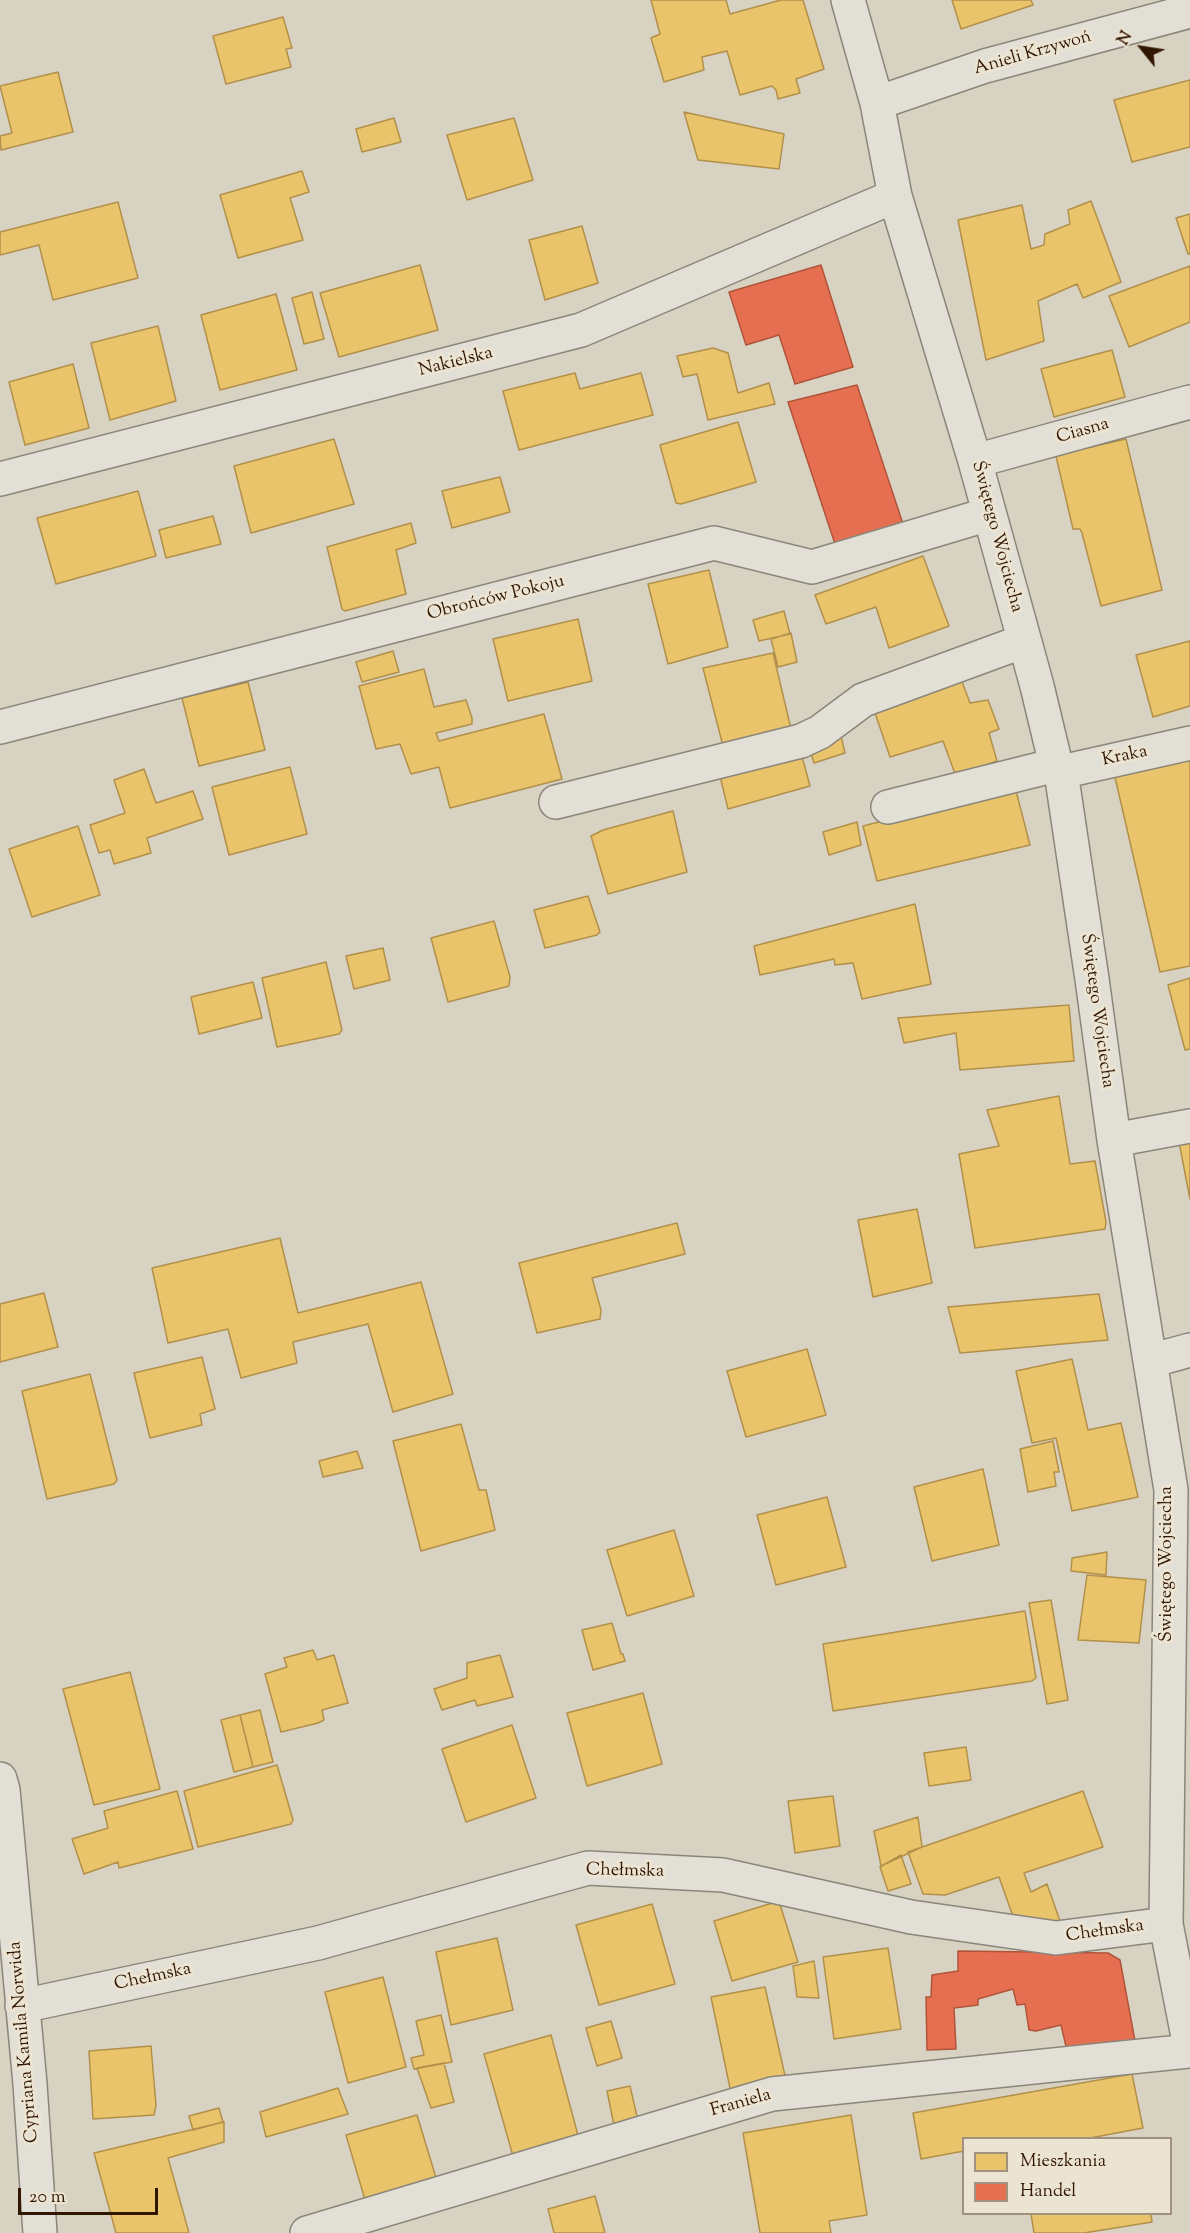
<!DOCTYPE html>
<html>
<head>
<meta charset="utf-8">
<style>
  body { margin:0 }
  #map { position:relative; width:1190px; height:2233px; overflow:hidden; background:#d8d2c2; font-family:"Sorts Mill Goudy",serif }
  canvas { display:block }
  .legend { position:absolute; left:962px; top:2137px; width:210px; height:78px; box-sizing:border-box; background:#ece4d2; border:2px solid #a1927f; margin:0; padding:8px 10px; list-style:none; font-size:18px; color:#311602 }
  .legend li { display:flex; align-items:center; gap:12px; height:30px }
  .legend b { width:30px; border:2px solid #a1927f }
  .north { position:absolute; left:1112px; top:18px; width:60px; height:60px; -webkit-text-stroke:4px #ece4d2; paint-order:stroke; rotate:300deg; font-size:16px; font-weight:700; line-height:24px; text-align:center; color:#311602 }
  .north::after { content:''; display:block; margin:auto; width:21px; height:27px; background:#311602; clip-path:polygon(50% 0,100% 100%,50% 72%,0 100%) }
  .scale { position:absolute; left:18px; top:2188px; width:140px; height:27px; box-sizing:border-box; border:3px solid #311602; border-top:0; padding-left:8px; font-size:18px; line-height:21px; white-space:nowrap; color:#311602; -webkit-text-stroke:4px #ece4d2; paint-order:stroke }
</style>
</head>
<body>
<div id="map">
<canvas width="1190" height="2233"></canvas>
<ul class="legend">
<li><b style="height:16px;background:#e9c46a"></b>Mieszkania</li>
<li><b style="height:16px;background:#e76f51"></b>Handel</li>
</ul>
<div class="north">N</div>
<div class="scale">20 m</div>
</div>
<script>
const ctx = document.querySelector('canvas').getContext('2d');
ctx.lineJoin = 'round';
function paint(path, color) { ctx.fillStyle = color; ctx.fill(path, 'evenodd'); }
const shape = rows => new Path2D(rows.map(r => 'M' + r).join(''));
function stroke(path, color, width, dash) { ctx.strokeStyle = color; ctx.lineWidth = width; ctx.lineCap = dash ? 'butt' : 'round'; ctx.setLineDash(dash || []); ctx.stroke(path); }
function drawText(font, color, halo, rows, align = 'center') {
  ctx.font = font + ' "Sorts Mill Goudy",serif'; ctx.lineWidth = 6; ctx.setLineDash([]); ctx.textBaseline = 'middle'; ctx.strokeStyle = halo; ctx.fillStyle = color; for (const [text, x, y, turn = 0] of rows) {
    ctx.save(); ctx.translate(x, y); ctx.rotate((+turn || 0) * Math.PI / 180); ctx.textAlign = isNaN(turn) ? turn : align; if (halo) ctx.strokeText(text, 0, 0); ctx.fillText(text, 0, 0); ctx.restore();
  }
}
const homes = shape([
  [651,0,726,0,730,14,781,0,803,0,824,69,796,79,800,93,778,99,776,90,772,86,740,95,727,51,702,57,704,70,664,82,651,38,660,34,651,0],
  [952,0,1031,0,1033,5,961,29,952,0],
  [283,17,292,48,286,49,291,67,226,84,213,36,283,17],
  [58,72,73,132,1,150,0,136,12,133,0,86,58,72],
  [1190,80,1190,147,1132,162,1114,100,1190,80],
  [684,112,784,134,779,169,698,160,684,112],
  [394,118,401,142,362,152,356,129,394,118],
  [514,118,533,180,467,200,447,135,514,118],
  [302,171,309,192,290,198,303,240,238,258,220,195,302,171],
  [1091,201,1121,282,1083,298,1077,284,1038,301,1044,341,986,360,958,220,1022,205,1031,249,1044,245,1045,234,1070,224,1068,210,1091,201],
  [118,202,138,278,53,300,39,245,0,255,0,232,118,202],
  [1190,214,1190,254,1188,254,1176,218,1190,214],
  [582,226,598,283,545,300,529,240,582,226],
  [420,265,438,330,339,357,320,293,420,265],
  [1190,266,1190,322,1129,347,1109,296,1190,266],
  [312,292,324,339,304,344,292,298,312,292],
  [276,294,297,370,220,390,201,315,276,294],
  [158,326,176,401,110,420,91,343,158,326],
  [713,348,728,353,738,393,769,383,775,404,708,420,697,374,683,377,677,356,713,348],
  [1112,350,1125,397,1054,417,1041,369,1112,350],
  [73,364,89,428,25,445,9,382,73,364],
  [575,373,580,389,641,373,653,415,519,450,503,391,575,373],
  [738,422,756,482,681,504,676,503,660,445,738,422],
  [334,439,354,504,251,533,234,466,334,439],
  [1126,439,1162,590,1101,606,1082,533,1080,529,1073,529,1055,452,1088,443,1091,447,1126,439],
  [500,477,510,512,452,528,442,491,500,477],
  [138,491,156,556,56,584,37,518,138,491],
  [213,516,221,544,166,558,159,530,213,516],
  [411,523,416,543,396,550,406,594,345,611,342,609,327,547,411,523],
  [923,556,949,626,889,648,876,607,826,624,815,595,923,556],
  [709,570,728,647,668,664,648,584,709,570],
  [784,611,790,634,759,641,753,620,784,611],
  [578,619,592,681,508,701,493,639,578,619],
  [791,633,797,662,778,667,771,639,791,633],
  [1190,641,1190,706,1153,717,1136,655,1190,641],
  [393,651,399,672,362,682,356,662,393,651],
  [773,653,792,733,724,750,703,668,773,653],
  [424,669,434,707,466,700,472,718,472,724,436,733,439,741,544,714,562,779,450,808,439,767,411,774,400,744,376,749,359,686,424,669],
  [961,679,970,703,988,700,999,729,989,733,997,761,958,775,954,771,943,741,890,757,874,710,961,679],
  [248,682,265,750,199,766,182,698,248,682],
  [841,736,845,753,814,763,808,744,841,736],
  [801,753,810,786,728,809,718,768,801,753],
  [1190,755,1190,966,1160,972,1114,773,1190,755],
  [290,767,307,834,229,855,212,787,290,767],
  [144,769,156,803,193,791,203,819,147,838,151,853,114,864,110,850,99,853,90,825,125,813,114,780,144,769],
  [1015,787,1030,845,877,881,863,826,1015,787],
  [673,811,687,872,608,894,591,836,603,830,673,811],
  [857,822,861,845,829,855,823,832,857,822],
  [78,826,100,895,32,917,9,849,78,826],
  [588,896,600,932,597,935,545,948,534,910,588,896],
  [915,904,931,984,862,999,853,963,835,965,834,959,760,975,754,946,915,904],
  [494,921,510,977,509,986,448,1002,431,938,494,921],
  [383,948,390,980,354,989,346,956,383,948],
  [326,962,342,1030,339,1034,277,1047,262,978,326,962],
  [1190,978,1190,1049,1185,1050,1168,985,1190,978],
  [253,982,262,1018,199,1034,191,997,253,982],
  [1069,1005,1074,1061,960,1070,956,1033,904,1043,898,1018,1069,1005],
  [1059,1096,1070,1164,1095,1161,1106,1222,1105,1229,975,1248,959,1154,999,1146,987,1110,1059,1096],
  [1190,1140,1190,1199,1179,1142,1190,1140],
  [917,1209,932,1283,873,1297,858,1220,917,1209],
  [677,1223,685,1254,592,1278,601,1310,600,1319,537,1333,519,1263,677,1223],
  [280,1238,298,1313,421,1282,453,1394,393,1412,368,1324,293,1342,297,1363,241,1378,228,1329,168,1343,152,1268,280,1238],
  [44,1293,58,1347,0,1362,0,1304,44,1293],
  [1099,1294,1108,1340,960,1353,948,1307,1099,1294],
  [807,1349,826,1415,746,1437,727,1371,807,1349],
  [202,1357,215,1409,200,1414,202,1425,150,1438,134,1373,202,1357],
  [1072,1359,1088,1430,1121,1423,1138,1497,1072,1511,1056,1438,1032,1443,1016,1371,1072,1359],
  [90,1374,117,1480,114,1484,47,1499,22,1391,90,1374],
  [461,1424,479,1490,486,1490,495,1530,421,1551,393,1441,461,1424],
  [1053,1441,1059,1472,1054,1472,1056,1486,1028,1492,1020,1449,1053,1441],
  [357,1451,363,1468,323,1477,319,1461,357,1451],
  [983,1469,999,1545,932,1561,914,1487,983,1469],
  [827,1497,846,1567,776,1585,757,1515,827,1497],
  [674,1530,694,1596,627,1616,607,1550,674,1530],
  [1107,1552,1106,1575,1071,1571,1072,1558,1107,1552],
  [1087,1575,1146,1580,1139,1643,1078,1640,1087,1575],
  [1051,1600,1068,1700,1047,1704,1029,1603,1051,1600],
  [1025,1611,1036,1678,1032,1681,833,1711,823,1644,1025,1611],
  [612,1623,621,1654,623,1654,625,1661,593,1670,582,1630,612,1623],
  [313,1650,317,1660,334,1655,348,1703,322,1710,324,1720,318,1723,281,1732,265,1674,287,1667,284,1658,313,1650],
  [500,1655,513,1697,477,1706,475,1700,442,1710,434,1689,467,1678,467,1663,500,1655],
  [130,1672,160,1789,94,1805,63,1689,130,1672],
  [643,1693,662,1764,587,1786,567,1713,643,1693],
  [260,1710,273,1762,253,1767,240,1715,260,1710],
  [240,1715,253,1767,234,1772,221,1720,240,1715],
  [512,1725,536,1798,466,1822,442,1749,512,1725],
  [966,1747,971,1780,929,1786,924,1753,966,1747],
  [277,1765,293,1820,291,1824,198,1847,184,1791,277,1765],
  [177,1791,193,1849,119,1868,118,1862,84,1874,72,1839,108,1828,104,1811,177,1791],
  [1083,1791,1103,1847,1024,1873,1031,1892,1047,1884,1060,1921,1015,1922,999,1877,945,1895,923,1894,908,1852,1083,1791],
  [833,1796,840,1846,795,1853,788,1801,833,1796],
  [918,1817,922,1847,881,1866,874,1831,918,1817],
  [901,1855,911,1884,888,1891,880,1867,901,1855],
  [779,1901,798,1962,732,1981,714,1921,779,1901],
  [652,1904,675,1984,599,2005,576,1925,652,1904],
  [497,1938,513,2010,451,2025,436,1952,497,1938],
  [888,1948,901,2029,834,2039,823,1957,888,1948],
  [814,1961,819,1998,797,1997,793,1966,814,1961],
  [383,1977,406,2067,348,2083,325,1992,383,1977],
  [765,1987,786,2080,731,2093,711,1997,765,1987],
  [441,2015,452,2062,414,2069,411,2058,424,2055,416,2021,441,2015],
  [611,2021,622,2058,597,2066,586,2028,611,2021],
  [551,2035,579,2139,513,2156,484,2054,551,2035],
  [151,2046,156,2105,154,2115,93,2119,89,2051,151,2046],
  [444,2063,454,2102,431,2108,417,2068,444,2063],
  [1132,2074,1143,2128,1090,2138,964,2138,964,2151,921,2159,913,2113,1132,2074],
  [630,2086,639,2125,615,2130,607,2091,630,2086],
  [338,2088,348,2114,266,2137,260,2112,338,2088],
  [219,2108,223,2122,193,2130,189,2116,219,2108],
  [417,2115,437,2181,365,2200,346,2135,417,2115],
  [851,2115,867,2215,829,2221,831,2233,760,2233,743,2133,851,2115],
  [224,2122,224,2142,168,2158,189,2233,116,2233,94,2153,224,2122],
  [595,2196,605,2233,554,2233,548,2209,595,2196],
  [1031,2214,1151,2214,1152,2222,1084,2233,1034,2233,1031,2214]
]);
paint(homes, '#e9c46a');
stroke(homes, '#b2904b', 1.5);
const shops = shape([
  [821,265,853,367,795,384,779,335,746,345,729,292,821,265],
  [857,385,904,527,838,553,788,402,857,385],
  [958,1951,1108,1953,1120,1960,1135,2041,1068,2055,1061,2025,1036,2031,1029,2030,1025,2004,1017,2005,1013,1989,978,1999,978,2005,954,2008,956,2049,927,2050,926,1997,931,1997,932,1975,958,1971,958,1951]
]);
paint(shops, '#e76f51');
stroke(shops, '#b05439', 1.5);
const minor = shape([
  [848,0,877,103,895,196,975,461,1037,686,1056,765,1061,772,1092,979,1114,1140,1171,1490,1166,1924,1190,2047],
  [877,103,985,66,1190,11],
  [975,461,1190,402],
  [0,479,581,330,895,196],
  [0,727,714,543,812,567,989,514],
  [1061,772,1190,743],
  [556,802,801,741,820,732,863,700,1024,641],
  [888,807,1056,765],
  [1114,1140,1190,1126],
  [1150,1361,1190,1350],
  [0,1779,3,1790,30,2084,40,2233],
  [22,2006,318,1943,588,1868,723,1875,911,1917,1056,1938,1166,1924],
  [307,2233,772,2094,1190,2051]
]);
stroke(minor, '#8c857a', 36);
stroke(minor, '#e2dfd6', 33);
drawText('18px', '#311602', '#ece4d2', [
  ["Anieli Krzywoń",1033,54,-16],
  ["Nakielska",456,363,-14],
  ["Ciasna",1083,432,-16],
  ["Świętego Wojciecha",996,537,75],
  ["Obrońców Pokoju",496,599,-14],
  ["Kraka",1125,757,-12],
  ["Świętego Wojciecha",1096,1011,82],
  ["Świętego Wojciecha",1168,1564,-90],
  ["Chełmska",625,1872,1],
  ["Chełmska",1105,1932,-8],
  ["Chełmska",153,1978,-12],
  ["Cypriana Kamila Norwida",25,2042,-95],
  ["Franiela",741,2104,-16]
]);
</script>
</body>
</html>
